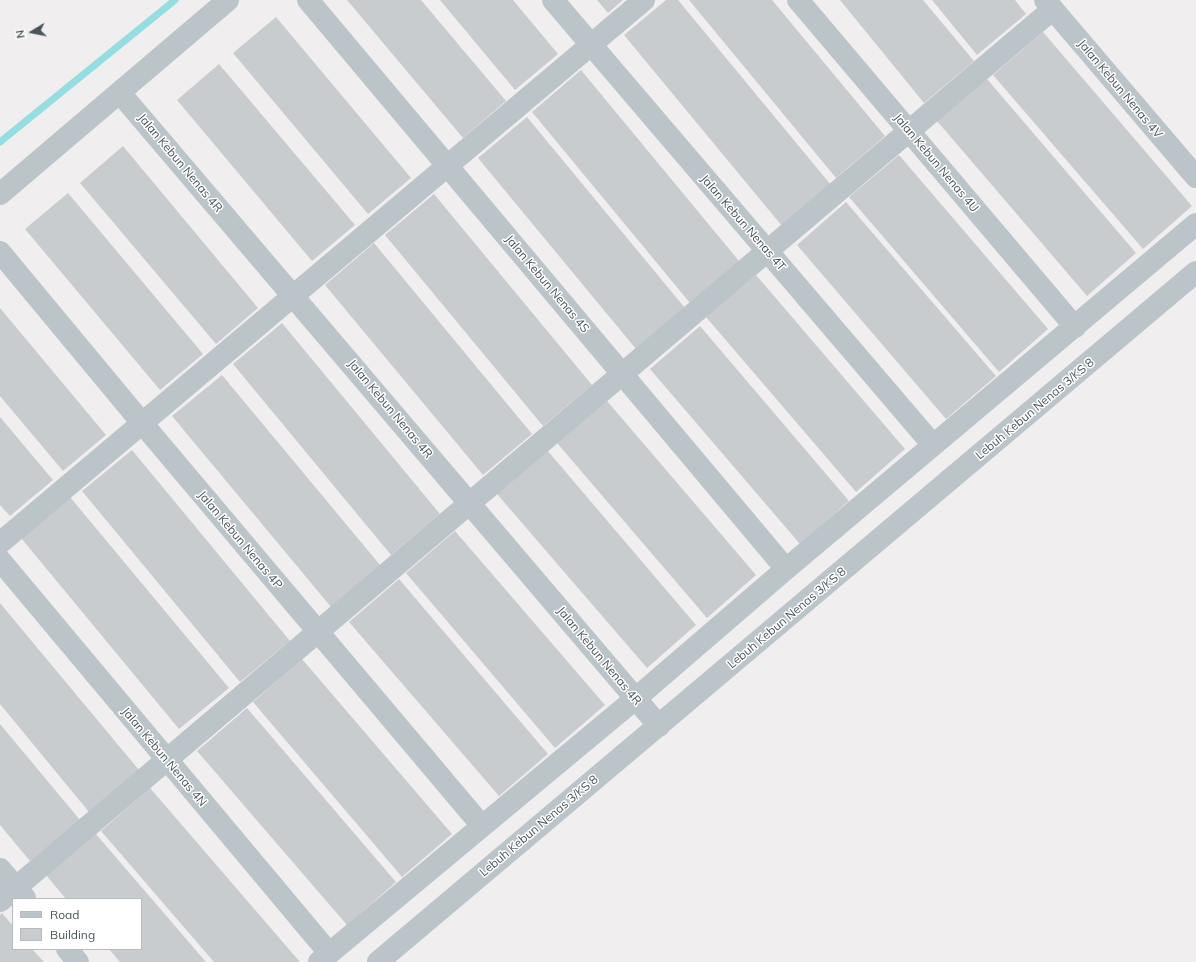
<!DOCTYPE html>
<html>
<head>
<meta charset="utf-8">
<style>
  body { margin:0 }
  #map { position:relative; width:1196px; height:962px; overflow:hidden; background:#f0eeef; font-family:Mulish,sans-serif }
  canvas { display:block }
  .legend { position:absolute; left:12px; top:898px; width:130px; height:52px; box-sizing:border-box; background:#fff; border:1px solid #b6bbbd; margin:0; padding:5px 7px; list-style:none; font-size:12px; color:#495459 }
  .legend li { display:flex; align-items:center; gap:8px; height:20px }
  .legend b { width:20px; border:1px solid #b6bbbd }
  .north { position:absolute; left:12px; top:12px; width:40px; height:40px; -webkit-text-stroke:3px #fff; paint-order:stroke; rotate:260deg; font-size:11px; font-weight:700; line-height:16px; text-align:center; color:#495459 }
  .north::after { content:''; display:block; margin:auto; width:14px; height:18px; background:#495459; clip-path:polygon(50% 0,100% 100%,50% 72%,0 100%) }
</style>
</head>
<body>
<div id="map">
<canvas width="1196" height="962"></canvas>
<ul class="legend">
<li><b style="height:5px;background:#bbc4c9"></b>Road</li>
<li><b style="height:11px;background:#c9cccf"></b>Building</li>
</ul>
<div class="north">N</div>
</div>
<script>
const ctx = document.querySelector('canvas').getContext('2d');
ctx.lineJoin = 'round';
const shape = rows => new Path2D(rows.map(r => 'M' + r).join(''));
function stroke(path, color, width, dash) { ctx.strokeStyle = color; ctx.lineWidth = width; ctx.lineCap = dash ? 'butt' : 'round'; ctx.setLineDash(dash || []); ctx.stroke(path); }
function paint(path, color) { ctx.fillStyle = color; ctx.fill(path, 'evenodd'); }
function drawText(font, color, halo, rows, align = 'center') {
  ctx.font = font + ' Mulish,sans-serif'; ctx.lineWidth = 3; ctx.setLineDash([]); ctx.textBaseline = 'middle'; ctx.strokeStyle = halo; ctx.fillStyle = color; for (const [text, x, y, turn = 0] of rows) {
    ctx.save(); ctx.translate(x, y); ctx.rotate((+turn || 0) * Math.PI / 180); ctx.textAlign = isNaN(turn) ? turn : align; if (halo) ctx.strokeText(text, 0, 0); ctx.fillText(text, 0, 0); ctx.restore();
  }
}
stroke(shape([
  [0,142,175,0]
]), '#94dde1', 7);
paint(shape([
  [347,0,421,0,506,101,463,138],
  [440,0,513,0,558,54,515,90],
  [597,0,623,0,608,13],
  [666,0,678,0,831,185,782,226,624,35],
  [689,0,772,0,885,136,836,178],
  [840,0,923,0,974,61,924,103],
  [932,0,1015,0,1026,14,977,55],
  [276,17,411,178,368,214,233,53],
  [1043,32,1192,206,1143,249,993,75],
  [219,64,355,225,312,261,177,100],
  [581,70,739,261,690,303,532,112],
  [987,79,1136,253,1087,296,937,121],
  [527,117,685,308,636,349,478,158],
  [123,146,258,308,216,344,80,183],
  [899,155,1048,329,999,372,849,197],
  [68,193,203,354,160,390,25,229],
  [434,194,592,385,543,426,385,235],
  [846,202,996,376,946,419,797,245],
  [374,243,532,434,483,475,325,285],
  [756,275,905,449,856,492,706,317],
  [0,308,106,435,63,471,0,396],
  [282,323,440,514,391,555,233,364],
  [700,326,849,501,800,544,650,369],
  [222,375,380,565,331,607,172,416],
  [607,401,756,575,707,618,557,443],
  [0,417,53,480,10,516,0,505],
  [132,450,290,641,240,682,82,491],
  [547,450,696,625,647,668,497,494],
  [70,497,229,688,179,729,21,538],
  [455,531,605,705,555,748,406,573],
  [399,579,548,754,499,796,349,622],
  [0,603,139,770,89,812,0,704],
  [302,659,452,834,402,877,253,702],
  [247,708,396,882,347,925,197,751],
  [0,724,80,820,30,861,0,825],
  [150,788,300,962,214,962,101,831],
  [95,833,206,962,120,962,109,949,141,949,141,899,66,899,46,875],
  [2,913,13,926,13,949,32,949,44,962,0,962,0,915]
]), '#c9cccf');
stroke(shape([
  [308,0,786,569],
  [553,0,933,445],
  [798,0,1075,327],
  [1045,0,1196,177],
  [120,93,659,726],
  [0,194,228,0],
  [0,252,142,423,482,826],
  [0,543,644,0],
  [0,560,329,953],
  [0,869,25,898],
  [0,901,1053,9],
  [67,949,78,962],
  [319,962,635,699,786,569,1196,224],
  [378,962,1196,272]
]), '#bbc4c9', 22);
drawText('12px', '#495459', '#fff', [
  ["Jalan Kebun Nenas 4V",1120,89,50],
  ["Jalan Kebun Nenas 4R",180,163,50],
  ["Jalan Kebun Nenas 4U",936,163,50],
  ["Jalan Kebun Nenas 4T",743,223,49],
  ["Jalan Kebun Nenas 4S",547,284,50],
  ["Jalan Kebun Nenas 4R",390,409,50],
  ["Lebuh Kebun Nenas 3/KS 8",1035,409,-40],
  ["Jalan Kebun Nenas 4P",240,540,50],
  ["Lebuh Kebun Nenas 3/KS 8",787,618,-40],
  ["Jalan Kebun Nenas 4R",599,656,50],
  ["Jalan Kebun Nenas 4N",164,757,50],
  ["Lebuh Kebun Nenas 3/KS 8",539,826,-40]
]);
</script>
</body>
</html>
